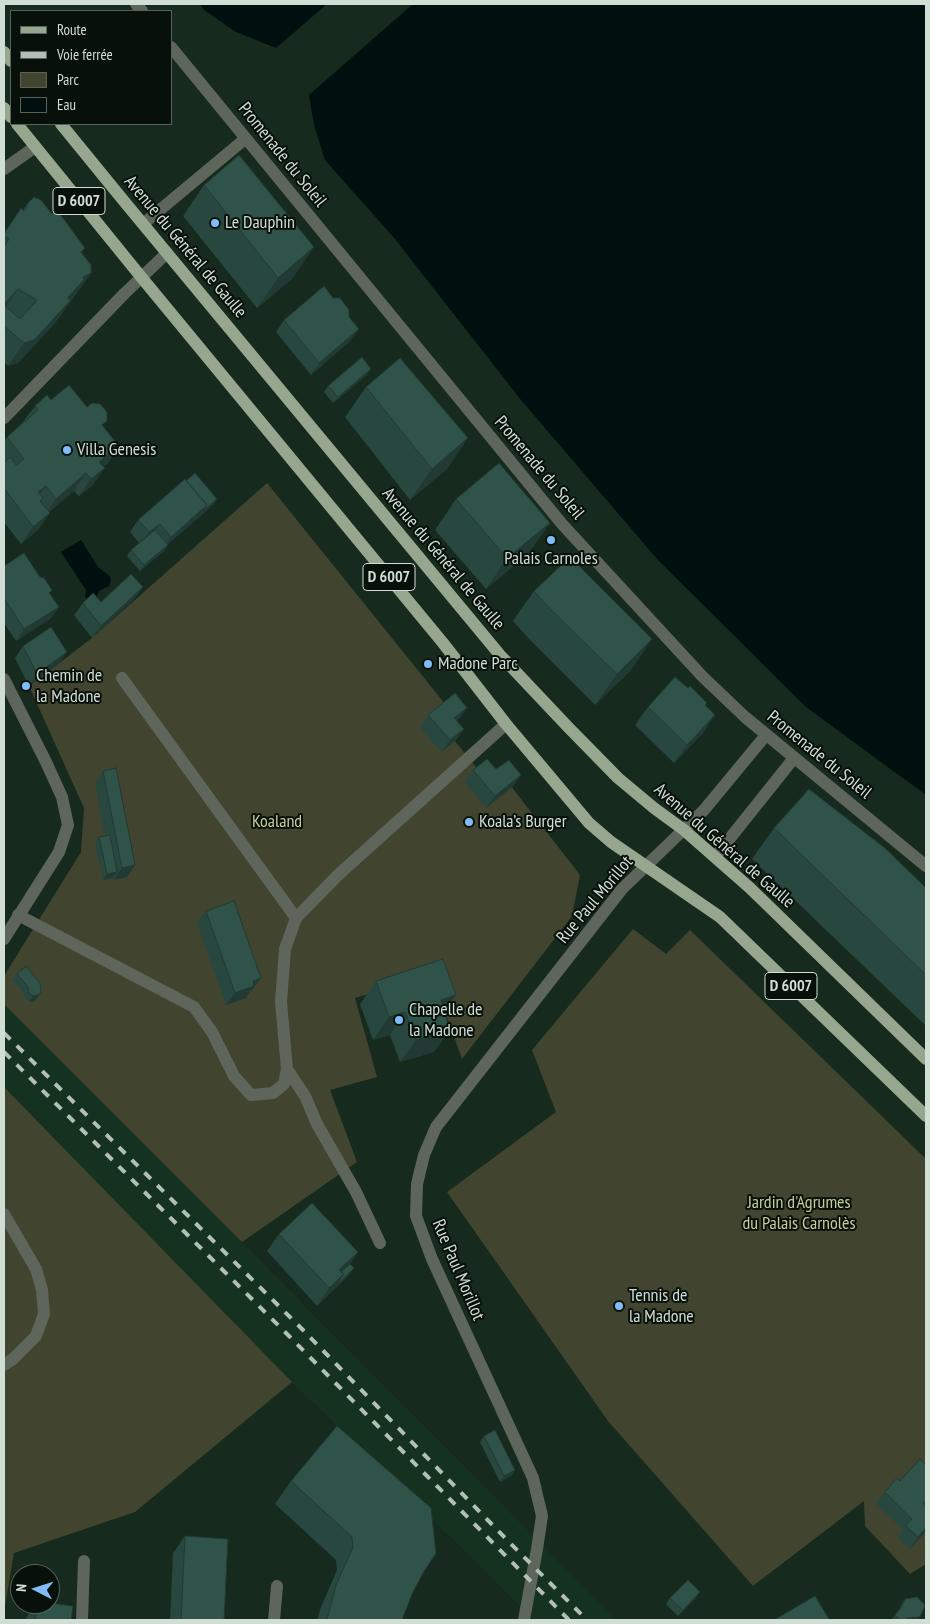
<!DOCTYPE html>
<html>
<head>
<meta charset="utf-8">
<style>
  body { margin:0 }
  #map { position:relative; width:930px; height:1624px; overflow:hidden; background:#162a1d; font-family:"PT Sans Narrow",sans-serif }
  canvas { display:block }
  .frame { position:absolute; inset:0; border:5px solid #d1ded4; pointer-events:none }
  .legend { position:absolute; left:10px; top:10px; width:162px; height:115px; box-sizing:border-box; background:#08100a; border:1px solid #58625b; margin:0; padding:6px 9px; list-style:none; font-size:15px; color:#d1ded4 }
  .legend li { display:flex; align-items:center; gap:10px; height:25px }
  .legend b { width:25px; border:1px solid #58625b }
  .north { position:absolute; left:10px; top:1564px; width:50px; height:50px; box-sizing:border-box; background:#08100a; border:1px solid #58625b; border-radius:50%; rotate:275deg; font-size:14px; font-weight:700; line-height:20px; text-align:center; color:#d1ded4 }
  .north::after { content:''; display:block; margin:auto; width:18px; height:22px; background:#81bcfa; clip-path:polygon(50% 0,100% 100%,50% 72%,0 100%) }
</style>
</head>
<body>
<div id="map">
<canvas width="930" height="1624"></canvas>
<div class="frame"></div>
<ul class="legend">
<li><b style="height:6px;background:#96a68f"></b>Route</li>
<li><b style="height:6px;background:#b1bfb4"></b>Voie ferrée</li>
<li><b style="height:14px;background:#41452f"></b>Parc</li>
<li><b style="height:14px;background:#00100f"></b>Eau</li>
</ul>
<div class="north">N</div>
</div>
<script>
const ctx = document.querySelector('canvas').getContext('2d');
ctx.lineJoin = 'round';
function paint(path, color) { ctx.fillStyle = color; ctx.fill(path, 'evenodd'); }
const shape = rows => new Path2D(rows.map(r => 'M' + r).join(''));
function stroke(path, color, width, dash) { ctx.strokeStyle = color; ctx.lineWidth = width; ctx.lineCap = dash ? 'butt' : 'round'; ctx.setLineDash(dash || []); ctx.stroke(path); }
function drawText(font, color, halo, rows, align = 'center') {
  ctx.font = font + ' "PT Sans Narrow",sans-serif'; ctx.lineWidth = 4; ctx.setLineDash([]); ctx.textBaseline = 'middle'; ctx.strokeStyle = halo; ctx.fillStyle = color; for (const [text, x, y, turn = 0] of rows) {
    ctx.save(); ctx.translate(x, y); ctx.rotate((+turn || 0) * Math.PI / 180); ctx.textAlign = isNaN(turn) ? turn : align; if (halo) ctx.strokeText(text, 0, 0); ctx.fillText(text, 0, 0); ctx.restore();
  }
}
paint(shape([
  [4,1004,242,1242,617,1620,534,1620,292,1382,4,1087]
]), '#15311f');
paint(shape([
  [267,483,458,720,446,730,479,771,500,772,580,875,572,916,462,1059,432,975,355,998,377,1077,330,1090,357,1162,242,1242,4,1004,4,976,81,852,84,808,29,686,92,638],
  [633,929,666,954,690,930,926,1159,926,1564,910,1574,865,1526,864,1501,753,1586,608,1421,447,1192,556,1112,532,1050],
  [4,1087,292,1382,135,1512,14,1553,4,1612]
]), '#41452f');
paint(shape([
  [200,4,327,4,276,48,236,32,204,10],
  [413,4,926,4,926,795,806,707,657,559,521,400,395,239,325,160,314,125,309,95],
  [81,540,98,567,110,576,111,580,109,586,99,591,96,598,89,600,85,597,86,590,61,552]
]), '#00100f');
stroke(shape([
  [4,169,35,147],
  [122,678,296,918],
  [18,915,194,1007,212,1032,234,1076,251,1095,273,1093,284,1084,287,1069],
  [380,1243,356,1192,317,1124,305,1096,287,1069,281,1002,285,949,296,918,338,875,506,724],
  [82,1620,84,1561],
  [274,1620,277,1586]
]), '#5e655a', 12);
stroke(shape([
  [143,224,245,139],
  [4,418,124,294,167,253],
  [4,679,46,762,62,797,68,825,59,852,4,939],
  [715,857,794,758],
  [4,1214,36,1269,42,1290,44,1314,36,1336,13,1359,4,1365],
  [524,1620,537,1549,542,1516,533,1478,432,1259,416,1216,417,1184,424,1155,436,1127,622,889,704,810,766,735]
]), '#5e655a', 12);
stroke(shape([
  [136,4,142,11],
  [171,47,562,524,702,676,745,717,926,866]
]), '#5e655a', 12);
stroke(shape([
  [4,52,11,61],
  [4,108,11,117],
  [17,124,142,278,443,643,506,724,589,823,611,842,720,917,926,1116],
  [61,124,123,200,500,655,568,727,618,778,654,808,684,830,750,888,926,1059]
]), '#96a68f', 12);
stroke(shape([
  [4,1033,303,1330,511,1544,587,1620],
  [4,1052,289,1336,569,1620]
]), '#b1bfb4', 4, [9, 9]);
paint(shape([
  [204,185,293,278,257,308,183,216],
  [27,204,82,253,91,273,55,323,18,363,8,366,4,362,4,233,21,208,23,210],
  [349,317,350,341,311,375,276,332,284,320],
  [367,375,333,403,324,392,328,386],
  [366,387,447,469,410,500,345,417],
  [51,400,103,427,119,446,107,464,103,467,92,486,79,496,74,491,49,512,38,530,21,544,4,522,4,441,7,437,22,423,35,406],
  [186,481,217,499,213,505,168,544,164,551,140,571,127,556,131,550,139,543,130,532,138,520],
  [456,499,529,553,486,589,435,530],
  [4,566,50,593,59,607,50,619,16,641,4,623],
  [143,587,134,599,92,638,74,615,83,603,101,602],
  [534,591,631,670,595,705,530,640,513,621],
  [23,646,67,652,58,664,29,686,15,658],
  [688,688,707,703,705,706,703,733,674,763,635,725,648,707],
  [467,708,457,721,464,729,455,741,441,752,420,727,428,715],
  [496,769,521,775,512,787,486,808,465,782,473,770],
  [103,771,127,877,114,880,113,877,103,880,95,843,99,837,105,836,95,783],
  [774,828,926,888,926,1026,752,859],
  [206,911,261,978,252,990,250,991,246,998,226,1005,197,923],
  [17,974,41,992,37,999,34,1001,29,1002,25,999,24,993,12,980],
  [376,981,456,995,444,1011,450,1029,434,1052,400,1062,390,1035,373,1040,360,1004],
  [279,1234,358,1252,350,1264,350,1274,317,1306,267,1251],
  [484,1436,515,1470,511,1476,500,1482,480,1442],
  [291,1481,423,1573,412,1594,402,1620,317,1620,321,1607,337,1570,336,1560,275,1504],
  [885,1492,924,1504,926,1531,910,1549,898,1538,903,1530,876,1504],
  [185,1536,224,1620,170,1620,173,1553],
  [670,1598,696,1598,678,1616,666,1604],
  [905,1599,920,1617,917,1620,891,1620,898,1612,901,1605],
  [36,1604,50,1604,71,1620,26,1620,26,1618]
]), '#28473f');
paint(shape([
  [314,247,293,278,257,308,278,278],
  [91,273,55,323,18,363,8,366,24,343,83,277],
  [18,289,4,310,4,304],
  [359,329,350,341,311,375,319,363],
  [371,369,367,375,333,403,338,397],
  [468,438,447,469,410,500,432,469],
  [119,446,107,464,90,477,99,462],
  [105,468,92,486,79,496,91,479],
  [86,473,74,491,44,516,56,499],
  [46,486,33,504,38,492],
  [217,499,213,505,162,549,171,537,207,505],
  [50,513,38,530,21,544,33,527],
  [550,523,529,553,486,589,507,558],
  [160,524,151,536,140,544,149,532],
  [168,545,164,551,140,571,144,565],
  [143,587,134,599,92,638,101,626],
  [59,607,50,619,16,641,24,629],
  [652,639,631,670,595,705,617,674],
  [67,652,58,664,29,686,37,674],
  [467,708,458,720,446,730,454,718],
  [715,715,703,733,674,763,687,745],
  [464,729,455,741,441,752,450,740],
  [521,775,512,787,486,808,495,796],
  [135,865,127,877,114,880,122,868],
  [117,872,113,878,103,880,107,874],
  [261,978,252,990,250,991,246,998,226,1005,235,993,253,981],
  [41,992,37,999,34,1001,29,1002,33,996],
  [456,995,440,1017,441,1000],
  [405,1012,390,1035,373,1040,389,1017],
  [450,1029,434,1052,400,1062,416,1040],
  [358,1252,346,1270,332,1282,339,1270],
  [354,1268,350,1274,317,1306,329,1288,344,1274],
  [515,1470,511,1476,500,1482,504,1476],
  [926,1528,926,1531,910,1549,918,1537],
  [700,1592,696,1598,678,1616,683,1610],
  [920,1617,917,1620,905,1620,908,1618]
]), '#213a33');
const building = shape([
  [239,155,314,247,278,278,204,185,239,155],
  [34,197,41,200,52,214,57,210,85,248,81,252,91,265,91,273,83,277,84,280,68,297,70,301,34,340,24,343,4,326,4,305,20,319,37,300,18,289,4,304,4,247,9,239,4,236,4,234,21,208,24,211,27,208,27,204,34,197],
  [324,286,333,298,340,298,349,310,349,317,359,329,319,363,284,320,324,286],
  [362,357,371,369,338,397,328,386,362,357],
  [400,358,468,438,432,469,366,387,400,358],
  [69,385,87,407,92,403,100,404,107,412,107,421,102,425,119,446,99,462,105,468,91,479,86,473,56,499,46,486,38,492,43,498,40,501,50,513,33,527,4,488,4,463,10,457,16,465,24,459,7,437,38,410,35,406,47,395,51,400,69,385],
  [499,463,550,523,507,558,456,499,499,463],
  [195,473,217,499,203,511,207,505,186,481,195,473],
  [185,479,207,505,171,537,160,524,149,532,138,520,185,479],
  [155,530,168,545,144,565,131,550,155,530],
  [24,553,40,577,44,578,52,590,49,593,59,607,24,629,4,598,4,566,24,553],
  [570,557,652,639,617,674,551,610,534,591,570,557],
  [131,574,143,587,101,626,83,603,93,593,101,602,131,574],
  [51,627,67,652,37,674,23,646,51,627],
  [675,677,688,688,690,686,707,703,705,705,715,715,687,745,648,707,675,677],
  [455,693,467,708,454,718,464,729,450,740,428,715,455,693],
  [487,759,496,769,509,760,521,775,495,796,473,770,487,759],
  [116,768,135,865,122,868,103,771,116,768],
  [809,789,886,849,926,888,926,975,774,828,809,789],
  [110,835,117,872,107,874,99,837,110,835],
  [234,901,261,978,253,981,254,986,235,993,206,911,234,901],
  [443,959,456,995,441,1000,450,1029,416,1040,405,1012,389,1017,376,981,443,959],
  [26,966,40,983,41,992,38,995,33,996,29,993,28,987,17,974,26,966],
  [312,1203,358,1252,339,1270,344,1274,329,1288,279,1234,312,1203],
  [350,1264,354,1268,336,1286,344,1274,341,1272,350,1264],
  [337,1426,431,1508,436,1553,423,1573,412,1594,402,1620,327,1620,336,1585,353,1547,352,1537,291,1481,337,1426],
  [495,1430,515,1470,504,1476,484,1436,495,1430],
  [920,1459,926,1465,926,1500,923,1503,926,1506,926,1528,918,1537,906,1526,912,1519,885,1492,897,1478,900,1481,920,1459],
  [185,1536,228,1539,224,1620,181,1620,185,1536],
  [688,1580,700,1592,683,1610,670,1598,688,1580],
  [815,1596,829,1619,827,1620,774,1620,815,1596],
  [917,1597,925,1605,920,1617,908,1618,905,1620,900,1620,895,1615,901,1608,905,1599,917,1597],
  [50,1603,73,1606,71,1620,35,1620,38,1604,50,1604,50,1603]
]);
paint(building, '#2f5349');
stroke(building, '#213a33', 1);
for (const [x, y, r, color] of [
  [215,223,5,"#81bcfa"],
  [67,450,5,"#81bcfa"],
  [551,540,5,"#81bcfa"],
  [428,664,5,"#81bcfa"],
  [26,686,5,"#81bcfa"],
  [469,822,5,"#81bcfa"],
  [399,1020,5,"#81bcfa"],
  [619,1306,5,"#81bcfa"]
]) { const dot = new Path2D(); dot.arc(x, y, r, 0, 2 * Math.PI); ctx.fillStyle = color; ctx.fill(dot); stroke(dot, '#08100a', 2); }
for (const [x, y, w] of [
  [79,201,52],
  [389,577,52],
  [791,986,52]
]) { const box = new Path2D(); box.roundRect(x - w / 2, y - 13.5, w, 27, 4); ctx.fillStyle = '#08100a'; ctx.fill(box); stroke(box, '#d1ded4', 1); }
drawText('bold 16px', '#d1ded4', null, [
  ["D 6007",79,201],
  ["D 6007",389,577],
  ["D 6007",791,986]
]);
drawText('18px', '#d1ded4', '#08100a', [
  ["Promenade du Soleil",282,155,51],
  ["Avenue du Général de Gaulle",185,247,50],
  ["Promenade du Soleil",539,468,50],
  ["Avenue du Général de Gaulle",443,559,50],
  ["Promenade du Soleil",819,755,39],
  ["Avenue du Général de Gaulle",724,846,41],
  ["Rue Paul Morillot",595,900,-50],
  ["Rue Paul Morillot",458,1270,67]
]);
drawText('18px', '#d1ded4', '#08100a', [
  ["Le Dauphin",225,223],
  ["Villa Genesis",77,450],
  ["Palais Carnoles",551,559,"center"],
  ["Madone Parc",438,664],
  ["Chemin de",36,676],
  ["la Madone",36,697],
  ["Koala’s Burger",479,822],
  ["Chapelle de",409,1010],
  ["la Madone",409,1031],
  ["Tennis de",629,1296],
  ["la Madone",629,1317]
], 'left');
drawText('18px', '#c5ce97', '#08100a', [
  ["Koaland",277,822],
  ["Jardin d'Agrumes",799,1203],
  ["du Palais Carnolès",799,1224]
]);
</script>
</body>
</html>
